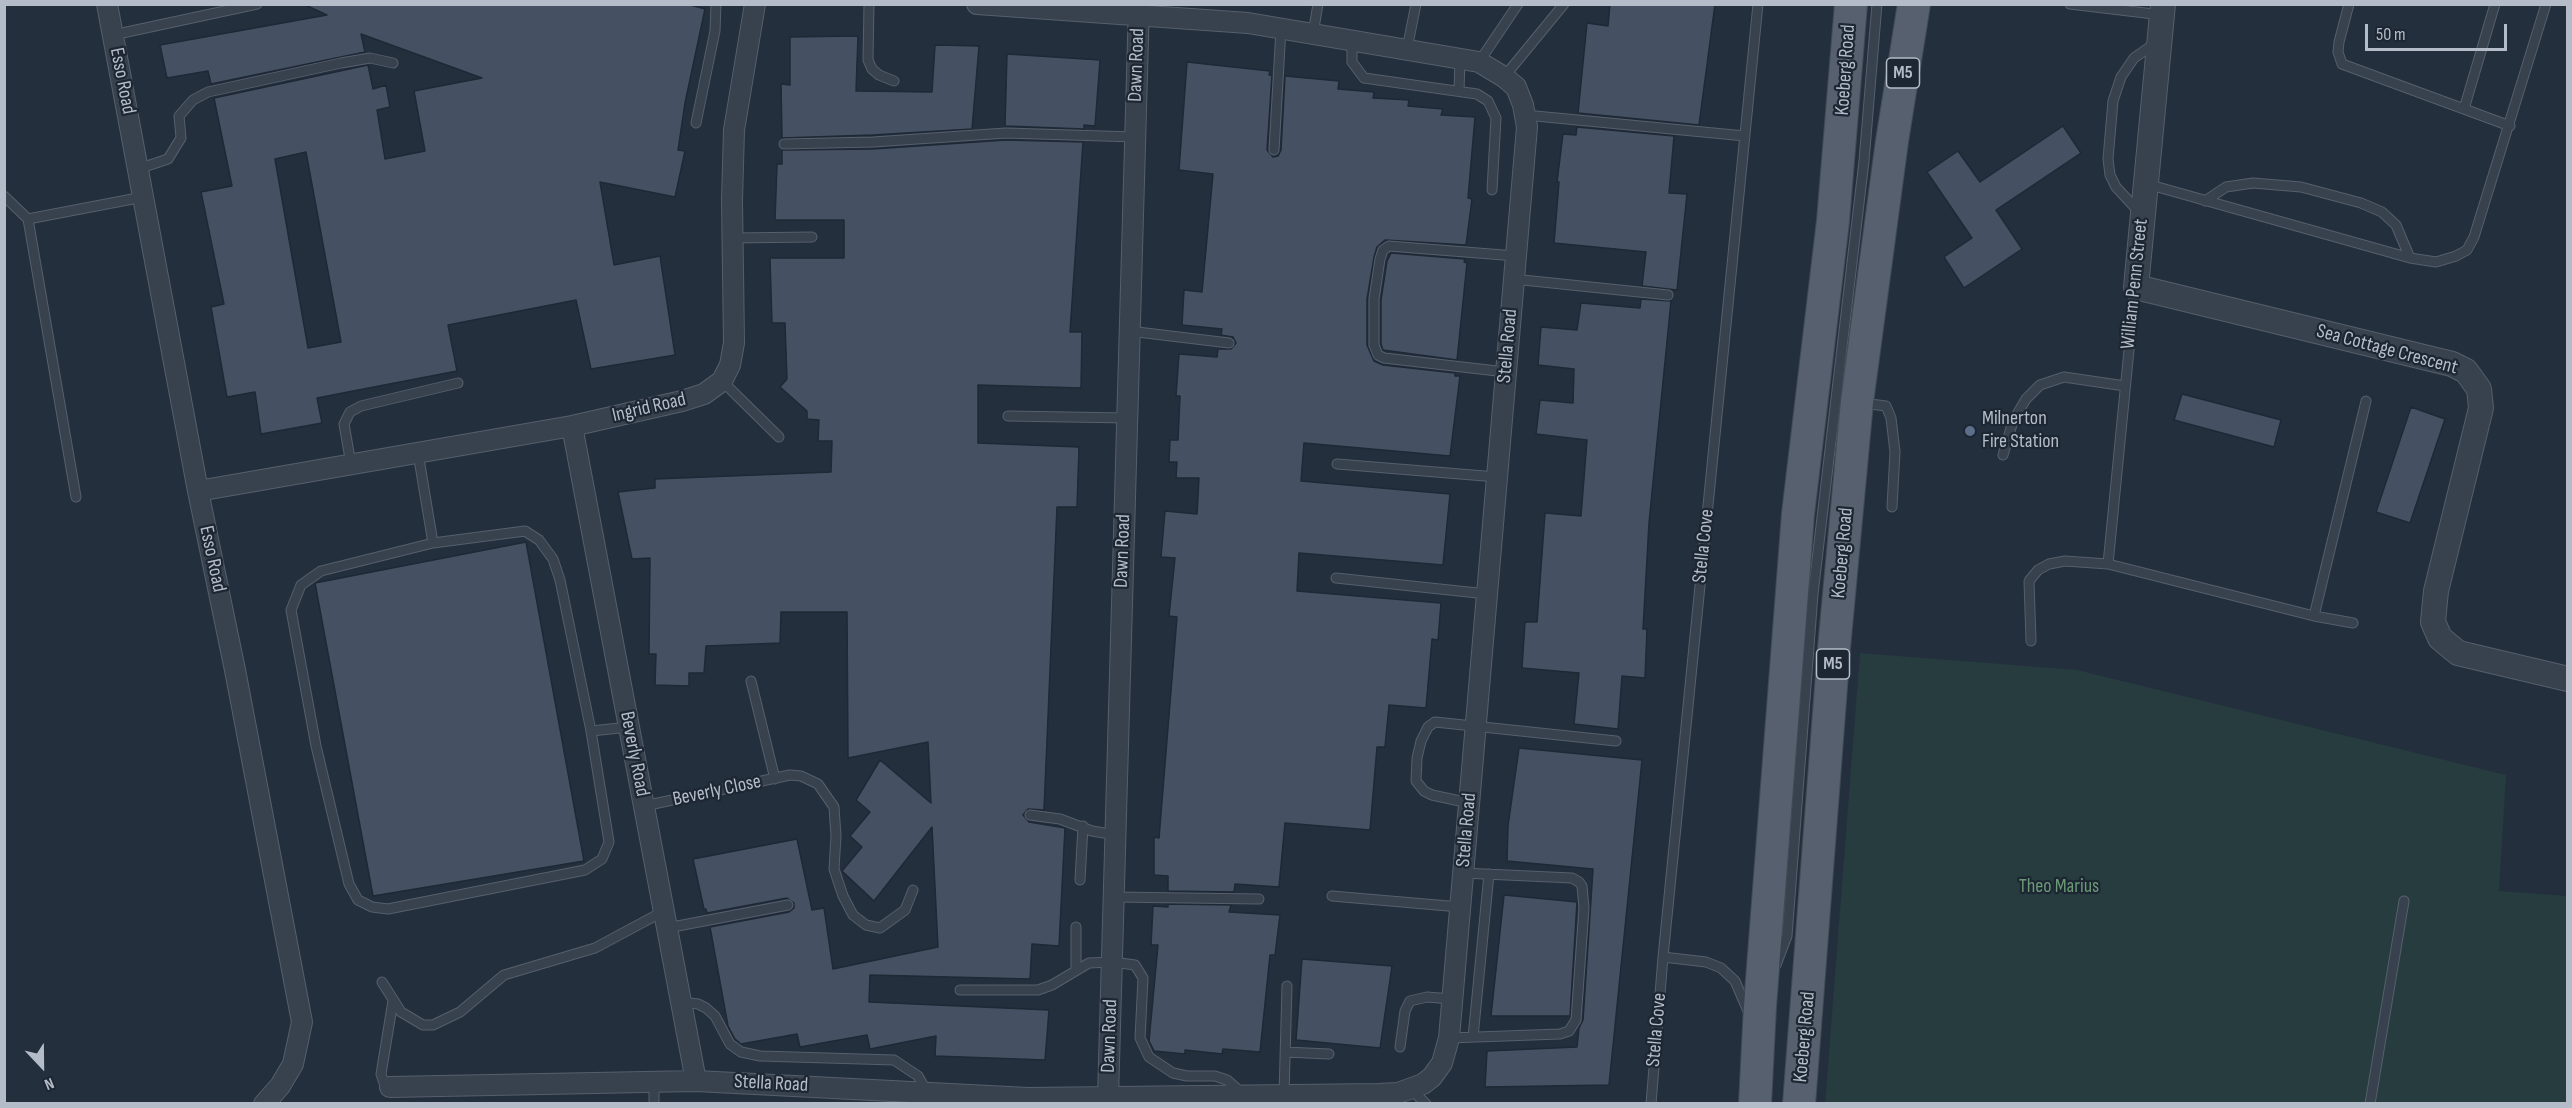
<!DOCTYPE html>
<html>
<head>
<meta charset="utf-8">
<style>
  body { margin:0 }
  #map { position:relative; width:2572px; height:1108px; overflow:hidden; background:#242f3e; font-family:"Sofia Sans Condensed",sans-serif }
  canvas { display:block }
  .frame { position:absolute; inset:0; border:6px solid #b4bcc9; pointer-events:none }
  .north { position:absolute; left:12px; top:1036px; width:60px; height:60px; -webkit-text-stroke:4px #1d2633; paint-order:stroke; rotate:158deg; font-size:16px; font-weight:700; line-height:24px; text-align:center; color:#b4bcc9 }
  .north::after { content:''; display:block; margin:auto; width:21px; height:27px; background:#b4bcc9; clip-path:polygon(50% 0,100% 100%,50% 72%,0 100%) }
  .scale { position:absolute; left:2365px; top:24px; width:142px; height:27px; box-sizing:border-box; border:3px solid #b4bcc9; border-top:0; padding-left:8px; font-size:18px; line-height:21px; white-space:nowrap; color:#b4bcc9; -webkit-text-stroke:4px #1d2633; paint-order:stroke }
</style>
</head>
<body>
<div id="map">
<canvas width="2572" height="1108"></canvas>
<div class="frame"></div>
<div class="north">N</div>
<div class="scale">50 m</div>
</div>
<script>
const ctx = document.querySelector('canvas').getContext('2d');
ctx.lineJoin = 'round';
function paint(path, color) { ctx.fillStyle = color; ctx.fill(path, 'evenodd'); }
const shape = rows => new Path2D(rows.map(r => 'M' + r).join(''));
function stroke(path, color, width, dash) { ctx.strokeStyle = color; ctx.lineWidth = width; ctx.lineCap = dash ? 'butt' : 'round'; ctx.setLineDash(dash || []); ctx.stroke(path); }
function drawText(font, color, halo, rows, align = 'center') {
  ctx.font = font + ' "Sofia Sans Condensed",sans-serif'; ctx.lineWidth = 4.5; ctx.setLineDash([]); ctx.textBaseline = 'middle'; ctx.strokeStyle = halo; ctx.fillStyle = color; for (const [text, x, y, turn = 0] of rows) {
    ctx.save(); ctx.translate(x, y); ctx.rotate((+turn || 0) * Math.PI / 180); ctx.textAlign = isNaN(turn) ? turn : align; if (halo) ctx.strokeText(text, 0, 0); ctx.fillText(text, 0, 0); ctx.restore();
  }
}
paint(shape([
  [1860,653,2077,670,2506,775,2499,891,2567,896,2567,1103,1825,1104]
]), '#263c3f');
const building = shape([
  [303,4,687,4,705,9,685,103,678,150,685,151,675,197,600,182,614,265,660,256,675,355,591,369,576,300,448,325,457,371,317,398,322,423,261,434,255,392,227,397,211,307,224,304,201,192,232,186,214,98,368,65,373,89,386,85,390,107,377,110,385,159,425,151,414,91,482,78,361,34,365,52,211,84,208,71,167,78,160,45,327,15,303,4],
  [306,152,341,342,308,348,275,159,306,152],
  [1610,4,1715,4,1699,125,1578,113,1587,23,1608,26,1610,4],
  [858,36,856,91,932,92,935,45,979,46,972,129,873,135,782,138,781,84,790,85,790,37,858,36],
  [1007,54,1100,60,1095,126,1084,125,1084,129,1005,126,1007,54],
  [1187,62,1270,71,1269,75,1272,75,1267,150,1273,157,1278,156,1281,150,1285,76,1339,81,1338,89,1374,92,1373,98,1409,100,1408,106,1443,109,1441,115,1475,117,1468,198,1472,199,1466,245,1385,240,1377,247,1374,257,1367,299,1367,345,1374,361,1383,365,1455,373,1455,376,1460,376,1450,456,1304,443,1301,481,1450,494,1443,565,1299,553,1297,591,1441,603,1438,640,1432,639,1426,708,1389,705,1385,747,1377,747,1370,830,1285,823,1279,887,1235,884,1234,892,1168,891,1168,876,1154,875,1154,837,1159,838,1177,617,1169,616,1175,558,1161,557,1165,511,1197,514,1199,478,1176,478,1177,462,1169,462,1170,440,1178,440,1180,396,1176,396,1179,354,1217,357,1218,349,1231,349,1236,343,1233,337,1221,335,1222,329,1182,325,1184,290,1202,292,1213,174,1179,170,1187,62],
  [2063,126,2081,153,1996,210,2022,249,1964,288,1944,257,1972,238,1927,172,1958,151,1980,182,2063,126],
  [1577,127,1674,136,1669,193,1687,194,1677,290,1642,286,1646,252,1554,243,1559,182,1557,182,1563,134,1576,135,1577,127],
  [1006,140,1083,142,1070,332,1082,332,1081,388,978,385,978,443,1079,447,1077,507,1057,507,1044,810,1028,809,1023,815,1029,822,1065,828,1059,946,1032,944,1030,979,870,975,869,1002,1049,1010,1045,1060,935,1056,936,1036,870,1049,867,1035,800,1047,797,1034,741,1044,735,1039,728,1026,710,927,789,912,794,908,794,903,787,898,707,913,706,909,704,909,693,859,797,839,812,910,824,908,833,969,938,947,932,827,874,901,842,871,862,847,850,836,870,812,856,800,880,760,931,803,928,742,848,758,847,612,781,612,780,643,706,646,704,673,689,673,689,686,655,685,656,654,649,654,650,558,632,559,618,492,655,488,655,479,831,472,832,441,818,441,819,420,807,419,807,411,780,387,787,379,785,323,772,323,770,258,844,258,844,220,775,220,777,164,782,164,782,150,873,149,1006,140],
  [1391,253,1465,259,1464,262,1467,263,1457,360,1383,350,1381,344,1381,300,1387,261,1391,253],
  [1641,299,1671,301,1649,523,1643,629,1647,629,1645,678,1622,676,1618,729,1574,724,1579,673,1522,668,1525,622,1537,622,1545,513,1581,516,1587,440,1536,434,1540,400,1573,403,1574,369,1538,365,1541,327,1577,330,1581,303,1640,308,1641,299],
  [2182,394,2281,420,2274,447,2174,420,2182,394],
  [2411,407,2445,419,2410,523,2376,512,2411,407],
  [526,542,584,861,373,896,315,583,526,542],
  [1519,748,1642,760,1609,1085,1485,1087,1487,1051,1577,1047,1579,1028,1583,1020,1593,869,1507,861,1508,826,1519,748],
  [1504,895,1577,902,1570,1016,1491,1016,1504,895],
  [1168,904,1231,905,1229,912,1280,915,1275,955,1270,955,1260,1052,1223,1049,1222,1054,1185,1050,1185,1054,1154,1051,1149,1041,1158,945,1151,945,1153,906,1168,907,1168,904],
  [1302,959,1392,966,1380,1048,1296,1040,1302,959]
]);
paint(building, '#455162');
stroke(building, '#1f2835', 1.5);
const service = shape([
  [869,4,868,60,872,69,879,75,894,81],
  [2070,4,2162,15],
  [2349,4,2339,42,2338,52,2342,64,2510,126],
  [1313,34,1318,4],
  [113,35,257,4],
  [1352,41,1352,62,1364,78,1477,94,1488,101,1496,118,1492,190],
  [1407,49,1416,4],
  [1479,62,1518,4],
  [1504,77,1564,4],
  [1459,91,1460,58],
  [2464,109,2495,4],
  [1525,115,1745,136],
  [696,123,715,31,716,4],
  [784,144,873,142,1006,133,1135,137],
  [1274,150,1281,29],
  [138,169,168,159,181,138,179,116,193,100,208,92,341,63,370,58,393,63],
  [2147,184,2410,258,2436,262,2456,256,2467,250,2474,237,2546,4],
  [4,196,28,219],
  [2205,201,2226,187,2253,183,2301,187,2361,203,2382,212,2396,225,2410,258],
  [2140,213,2116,187,2110,175,2108,159,2113,101,2121,77,2134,58,2157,42],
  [733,238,812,237],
  [1513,279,1668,295],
  [1129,331,1229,343],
  [1506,372,1384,358,1378,355,1374,345,1374,299,1380,259,1383,250,1389,246,1516,256],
  [722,381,779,437],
  [1862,403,1886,406,1891,418,1895,452,1892,507],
  [1008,416,1127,418],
  [418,453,433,543],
  [2003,455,2013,421,2026,399,2040,385,2064,377,2125,386],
  [351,464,344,424,350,412,361,406,458,383],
  [1337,464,1497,477],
  [76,497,28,219,143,197],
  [525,531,539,540,553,559,560,580,591,731,609,842,602,859,585,870,388,909,372,907,358,900,349,884,316,746,291,610,301,585,321,571,433,543,525,531],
  [2108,564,2135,289],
  [1336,578,1487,594],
  [2314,616,2366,401],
  [2031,641,2029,581,2038,570,2049,564,2065,561,2108,564,2314,616,2353,623],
  [751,681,775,779],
  [591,731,629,727],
  [1469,803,1432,795,1424,791,1416,781,1417,758,1421,741,1428,727,1435,722,1616,741],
  [644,806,790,775,801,776,818,784,834,807,836,836,834,869,843,896,853,915,866,925,880,928,905,910,913,890],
  [1030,815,1060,819,1092,831,1116,835],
  [1080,880,1083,826],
  [1332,896,1460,907],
  [1114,897,1259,899],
  [1076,927,1076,969],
  [667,928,788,905],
  [1663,957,1706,962,1721,968,1735,981,1748,1011],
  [1776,965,1787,936,1813,594,1864,161,1877,4],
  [382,982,401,1012,423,1025,433,1025,460,1012,504,975,595,948,664,911],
  [960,990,1038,990,1052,985,1089,963,1112,962,1135,965,1143,978,1140,1038,1149,1057,1173,1073,1187,1076,1215,1076,1227,1080,1243,1094],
  [681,1002,698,1004,706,1008,715,1016,730,1044,741,1052,760,1056,894,1060,918,1076,927,1092,928,1104],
  [1473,1037,1489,874],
  [1449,1038,1560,1034,1569,1031,1576,1020,1584,908,1582,886,1579,882,1572,878,1463,873],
  [1400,1047,1405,1011,1410,1001,1427,997,1452,999],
  [1285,1052,1329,1054],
  [390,1087,384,1083,381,1074,393,1001],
  [1411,1089,1426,1104],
  [1284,1095,1287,986],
  [654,1104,654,1082],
  [1651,1104,1663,957,1758,4],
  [2370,1104,2404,901]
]);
const minor = shape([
  [107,4,198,491,235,670,302,1022,293,1064,280,1086,264,1104],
  [572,426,696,1081],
  [198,491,572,426,682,401,704,394,722,381,730,365,734,343,732,200,734,130,755,4],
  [390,1087,696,1081,1028,1098,1379,1094,1398,1093,1423,1084,1432,1077,1442,1063,1449,1038,1527,127,1523,105,1516,87,1504,77,1479,62,1248,23,977,4],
  [1108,1097,1139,4]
]);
const tertiary = shape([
  [2163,4,2136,287,2452,364,2466,371,2479,389,2481,408,2436,591,2433,622,2440,638,2458,653,2568,679]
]);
const primary = shape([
  [1755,1104,1760,1006,1798,514,1833,221,1851,4],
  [1799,1104,1834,648,1857,402,1892,141,1914,4]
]);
stroke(service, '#565f6c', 11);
stroke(minor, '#565f6c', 22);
stroke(tertiary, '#565f6c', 26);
stroke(primary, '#414a57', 34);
stroke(service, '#38414e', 9);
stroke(minor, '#38414e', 20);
stroke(tertiary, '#38414e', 24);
stroke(primary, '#56606e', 32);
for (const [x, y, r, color] of [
  [1970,431,6,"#5c6f8a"]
]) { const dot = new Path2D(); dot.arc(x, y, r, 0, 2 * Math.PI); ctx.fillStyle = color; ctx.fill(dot); stroke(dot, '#1d2633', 2); }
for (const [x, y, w] of [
  [1903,73,33],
  [1833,664,33]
]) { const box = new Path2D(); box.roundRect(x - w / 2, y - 15, w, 30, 4.5); ctx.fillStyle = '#1d2633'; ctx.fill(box); stroke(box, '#b4bcc9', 1.5); }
drawText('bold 18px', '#b4bcc9', null, [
  ["M5",1903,73],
  ["M5",1833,664]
]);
drawText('20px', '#b4bcc9', '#1d2633', [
  ["Dawn Road",1137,65,-88],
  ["Koeberg Road",1846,70,-86],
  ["Esso Road",122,81,79],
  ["William Penn Street",2135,284,-84],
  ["Stella Road",1508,346,-85],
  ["Sea Cottage Crescent",2387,350,15],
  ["Ingrid Road",649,408,-13],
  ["Stella Cove",1704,546,-84],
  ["Dawn Road",1123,551,-88],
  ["Koeberg Road",1843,553,-85],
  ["Esso Road",212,559,78],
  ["Beverly Road",634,754,79],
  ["Beverly Close",717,791,-12],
  ["Stella Road",1467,830,-85],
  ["Stella Cove",1657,1030,-85],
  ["Dawn Road",1110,1036,-88],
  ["Koeberg Road",1805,1037,-85],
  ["Stella Road",771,1084,3]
]);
drawText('20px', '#b4bcc9', '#1d2633', [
  ["Milnerton",1982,419],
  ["Fire Station",1982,442]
], 'left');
drawText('20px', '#6b9a76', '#1d2633', [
  ["Theo Marius",2059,887]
]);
</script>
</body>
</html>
